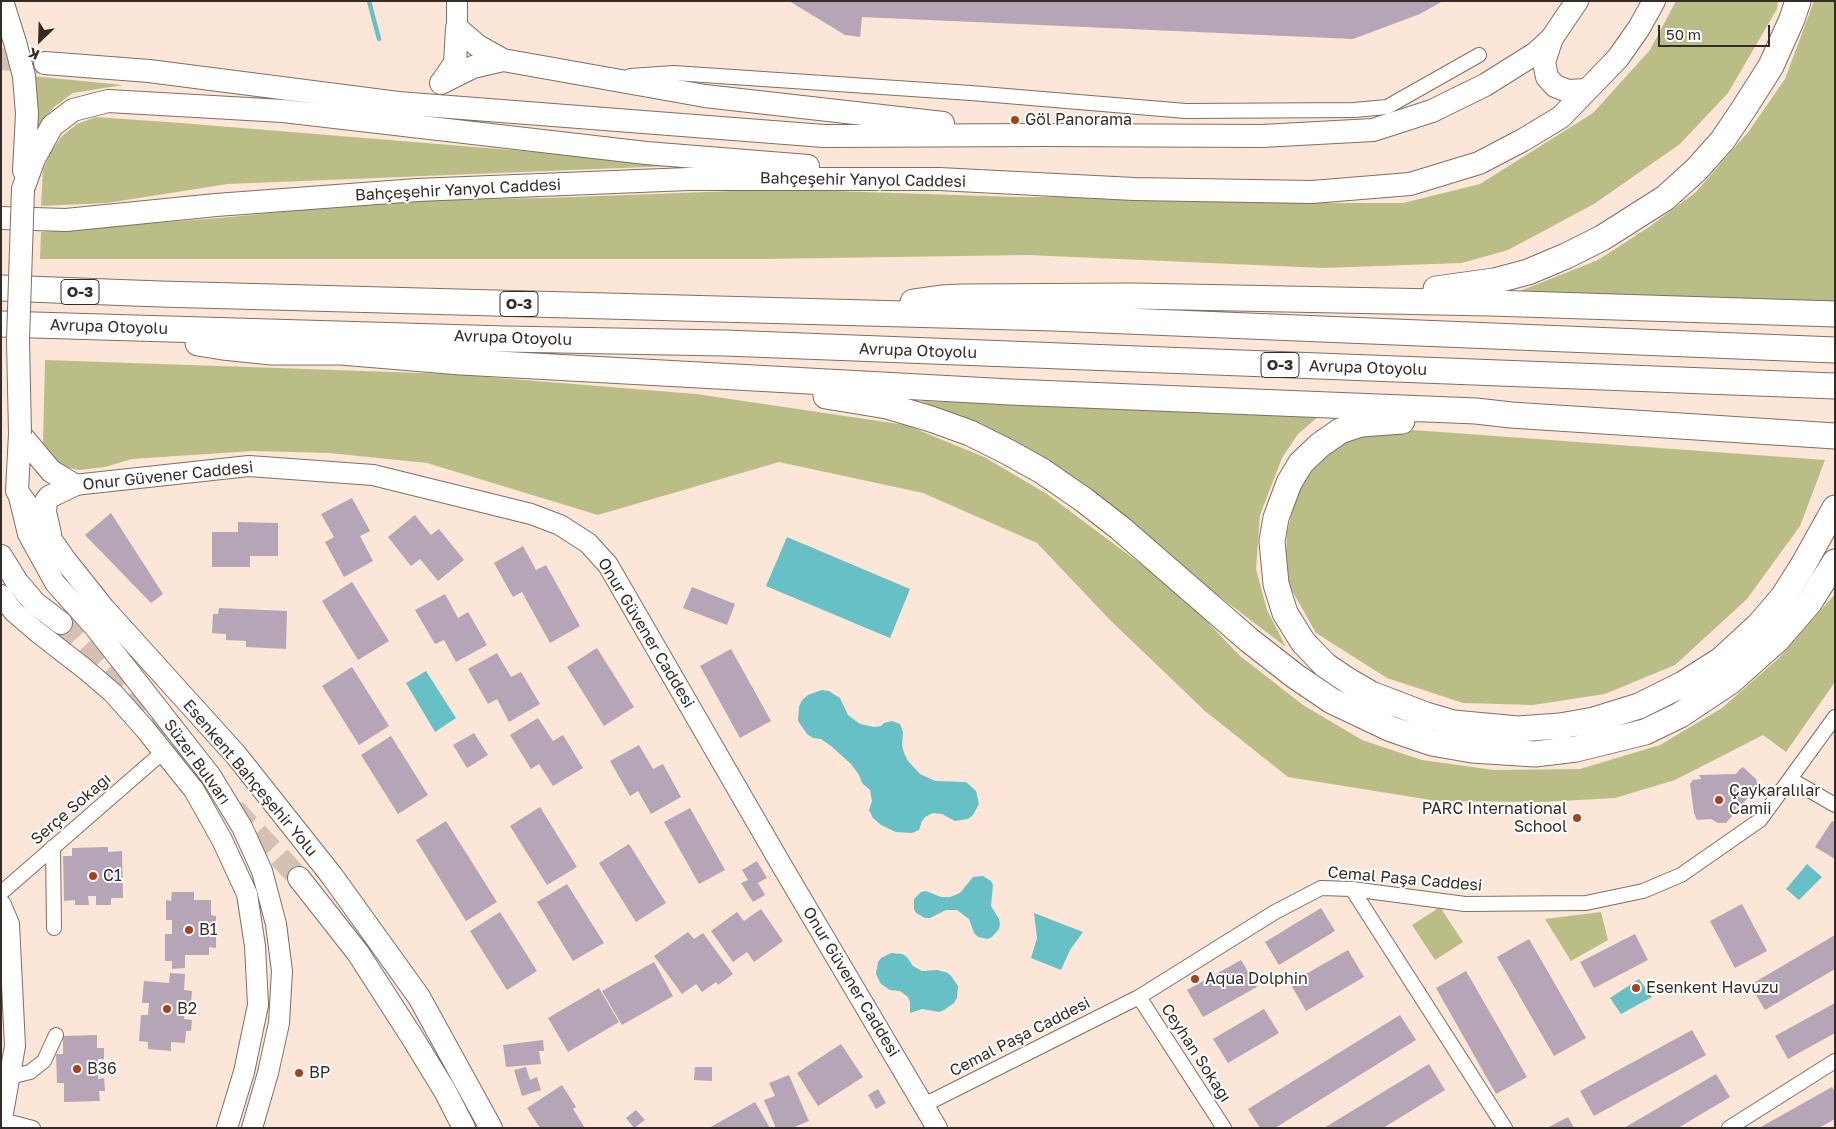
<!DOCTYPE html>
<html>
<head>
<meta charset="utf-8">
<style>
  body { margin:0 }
  #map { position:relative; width:1836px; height:1129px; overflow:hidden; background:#fce6d7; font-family:"Golos Text",sans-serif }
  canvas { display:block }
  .frame { position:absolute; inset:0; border:2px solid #342c26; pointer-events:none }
  .north { position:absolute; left:15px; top:15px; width:50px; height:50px; -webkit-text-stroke:4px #fff; paint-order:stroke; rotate:204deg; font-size:14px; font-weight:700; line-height:20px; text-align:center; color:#342c26 }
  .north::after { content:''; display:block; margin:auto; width:18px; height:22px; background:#342c26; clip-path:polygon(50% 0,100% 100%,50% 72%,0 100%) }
  .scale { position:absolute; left:1658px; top:25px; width:112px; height:22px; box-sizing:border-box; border:2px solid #342c26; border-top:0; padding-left:6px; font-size:15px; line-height:18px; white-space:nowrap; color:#342c26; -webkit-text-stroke:4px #fff; paint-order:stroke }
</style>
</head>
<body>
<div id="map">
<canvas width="1836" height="1129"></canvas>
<div class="frame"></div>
<div class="north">K</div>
<div class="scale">50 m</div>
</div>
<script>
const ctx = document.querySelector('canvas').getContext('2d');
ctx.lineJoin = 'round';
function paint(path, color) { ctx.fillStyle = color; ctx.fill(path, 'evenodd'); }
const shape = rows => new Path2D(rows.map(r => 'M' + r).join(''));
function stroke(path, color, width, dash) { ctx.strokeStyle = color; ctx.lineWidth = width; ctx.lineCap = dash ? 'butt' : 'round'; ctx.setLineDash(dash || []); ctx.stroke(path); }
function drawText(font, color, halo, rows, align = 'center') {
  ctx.font = font + ' "Golos Text",sans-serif'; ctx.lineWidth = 4; ctx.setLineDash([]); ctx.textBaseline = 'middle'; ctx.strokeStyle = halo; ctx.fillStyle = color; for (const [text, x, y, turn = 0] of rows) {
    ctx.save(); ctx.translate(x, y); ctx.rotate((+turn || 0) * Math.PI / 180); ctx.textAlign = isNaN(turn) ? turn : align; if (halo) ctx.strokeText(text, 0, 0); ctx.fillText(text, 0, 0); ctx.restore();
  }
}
paint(shape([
  [1676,1,1778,1,1777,9,1728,93,1680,144,1594,204,1508,250,1462,263,1323,268,1028,255,761,259,40,259,41,232,231,217,393,200,546,198,733,191,834,191,1017,197,1173,197,1334,203,1403,203,1480,184,1593,113,1650,50],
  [1814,1,1835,1,1835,301,1515,293,1598,260,1649,227,1696,192,1749,131,1785,79],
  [32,76,123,85,73,93,54,107,34,131],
  [96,117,181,123,695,165,228,184,107,203,41,206,43,170,51,152,62,136,77,124],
  [45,360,451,374,696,394,906,425,984,457,1047,494,1181,594,1239,655,1303,705,1362,740,1422,760,1494,770,1580,769,1660,745,1722,708,1779,658,1835,594,1835,682,1786,752,1763,735,1675,780,1615,798,1543,802,1437,801,1288,777,1205,711,1110,620,1037,543,923,493,779,462,598,515,427,463,329,453,252,451,132,459,105,467,79,470,60,466,43,445],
  [921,401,1319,416,1298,434,1282,458,1260,515,1256,569,1267,610,1286,647,1186,571,1106,500,1036,455],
  [1399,429,1825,460,1800,526,1747,599,1675,665,1605,694,1533,705,1463,703,1387,678,1316,633,1285,578,1287,532,1297,494,1309,470,1334,449,1364,433],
  [1440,907,1463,942,1435,960,1412,925],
  [1601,912,1608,940,1571,961,1545,919]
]), '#babe86');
paint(shape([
  [787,537,910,589,890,638,766,586],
  [426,671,456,718,435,732,406,683],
  [822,690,829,691,840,698,848,715,860,724,874,727,881,726,884,723,892,721,900,724,903,732,902,745,904,753,908,761,920,774,935,781,966,782,976,791,979,804,973,815,968,819,955,821,942,814,933,813,925,817,922,821,919,830,912,833,896,832,881,825,873,818,869,810,872,801,870,790,862,783,859,775,851,764,831,746,821,739,813,738,807,734,798,721,799,707,802,700,808,695],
  [1807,864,1822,877,1799,900,1786,889],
  [983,876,991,881,993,885,991,906,999,919,1000,924,999,929,992,937,988,939,978,937,974,933,969,919,957,910,946,910,930,918,925,918,916,913,914,909,914,899,921,892,926,891,941,897,950,897,960,893,973,877],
  [1034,913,1083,932,1070,950,1061,970,1031,958,1037,938],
  [891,953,902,954,907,957,913,966,922,971,938,970,948,973,952,977,958,986,957,998,954,1003,944,1010,939,1012,922,1009,910,1013,910,1002,908,997,900,991,890,990,881,984,876,974,878,962,881,958],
  [1639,979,1652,997,1621,1014,1610,998]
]), '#66c0c5');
stroke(shape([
  [369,1,379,39]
]), '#66c0c5', 4.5);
paint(shape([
  [789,1,1443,1,1420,14,1353,39,862,17,860,37,845,35],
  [352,498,370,531,360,536,373,561,344,577,325,542,334,537,321,514],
  [111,513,163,594,151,603,85,535],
  [415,515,431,535,439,529,464,560,438,581,420,559,411,566,388,537],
  [238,522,278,523,278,556,250,556,250,567,212,567,212,532,238,532],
  [523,546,536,570,546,565,580,626,550,643,522,592,513,597,494,563],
  [352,582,389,641,358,660,322,601],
  [692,587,735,604,727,625,683,608],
  [445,594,458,618,468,612,487,645,456,662,444,640,435,644,415,610],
  [219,608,287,611,286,649,246,647,246,641,226,640,226,634,212,633,213,614,218,614],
  [597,648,634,707,604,726,567,667],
  [731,649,771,721,740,738,700,666],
  [497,653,511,677,521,672,540,704,509,722,497,699,488,704,468,669],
  [352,667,389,726,359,745,322,686],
  [538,718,553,741,563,735,583,768,553,786,539,764,531,769,510,735],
  [474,733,488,755,467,768,453,745],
  [391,736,428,795,398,814,361,755],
  [639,745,653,769,663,764,681,797,651,814,638,791,630,796,610,761],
  [1743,767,1756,779,1758,786,1726,823,1718,823,1711,819,1697,820,1694,813,1690,784,1693,780,1701,779,1699,775,1736,774,1740,769],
  [540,807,577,867,547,885,510,826],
  [690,808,725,870,699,884,664,822],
  [446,821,497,902,466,921,416,840],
  [1832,821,1835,822,1835,859,1815,847],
  [629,844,666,903,636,922,599,863],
  [108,847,108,852,122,851,123,898,111,898,111,905,96,905,96,896,88,896,89,905,75,905,75,900,64,901,63,856,72,856,72,848],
  [757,861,767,878,758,883,765,895,753,902,741,883,748,880,742,870],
  [567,884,604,943,573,961,537,902],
  [172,892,194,892,194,900,211,900,211,915,216,916,216,925,205,925,205,936,216,936,216,948,209,947,209,955,185,955,185,968,172,969,172,961,165,961,165,934,172,934,172,920,166,920,166,900,171,901],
  [1742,904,1767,951,1735,968,1710,921],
  [1321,908,1335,931,1279,965,1265,942],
  [761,909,783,941,754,962,747,952,733,962,711,931,737,912,744,921],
  [500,912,537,971,507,990,470,931],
  [688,932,694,939,703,933,733,974,718,985,716,982,702,992,696,984,682,994,654,956],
  [1635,934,1648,960,1594,988,1580,962],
  [1835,935,1835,969,1765,1010,1750,985],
  [1529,939,1586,1038,1554,1056,1497,957],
  [1348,950,1364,977,1306,1011,1290,983],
  [1241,960,1257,987,1203,1017,1187,990],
  [654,962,673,996,622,1025,602,991],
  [1466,971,1527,1077,1496,1094,1436,988],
  [170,973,185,974,184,990,192,991,191,1004,185,1004,184,1019,192,1020,191,1031,186,1031,185,1043,171,1042,171,1051,148,1049,148,1042,139,1041,141,1015,148,1015,149,1003,142,1003,144,981,169,983],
  [599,988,619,1022,568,1052,548,1018],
  [1835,1003,1835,1033,1788,1059,1775,1036],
  [1264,1009,1279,1033,1228,1063,1213,1039],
  [1400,1015,1416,1040,1275,1128,1260,1128,1248,1109],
  [1692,1030,1706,1055,1594,1116,1580,1091],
  [97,1035,97,1048,104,1048,104,1059,98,1059,98,1079,104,1078,105,1091,99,1091,100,1101,64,1102,64,1083,57,1083,56,1054,63,1054,63,1036],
  [543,1040,544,1051,539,1051,541,1064,506,1067,503,1045],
  [841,1044,863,1077,818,1106,797,1073],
  [1429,1064,1445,1090,1383,1128,1324,1128],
  [526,1067,530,1080,537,1077,541,1090,522,1096,514,1070],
  [695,1067,712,1067,712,1081,694,1080],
  [1716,1074,1730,1097,1678,1128,1624,1128],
  [789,1075,809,1121,792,1128,776,1128,764,1100,775,1096,769,1083],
  [562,1085,576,1107,573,1109,585,1128,540,1128,527,1108],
  [1832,1087,1835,1092,1835,1119,1819,1128,1759,1128],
  [878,1089,886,1103,876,1109,868,1095],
  [755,1102,770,1128,709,1128],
  [636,1110,645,1120,634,1128,626,1118],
  [1568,1117,1574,1128,1547,1128]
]), '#b6a5b6');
stroke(shape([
  [1,59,45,63],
  [61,623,192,763],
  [234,809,299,878]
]), '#d4c1b4', 22, [22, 11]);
const street = shape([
  [630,76,674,73,971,93,1186,111,1354,110,1387,107,1479,55],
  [1790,779,1835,805],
  [53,847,54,928],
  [1352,889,1505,1128],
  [1,893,163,752],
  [1139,997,1224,1128],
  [10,1077,30,1072,44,1061,56,1035],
  [924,1105,1139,997,1275,912,1321,888,1352,889,1465,904,1586,903,1643,891,1681,875,1760,820,1835,717],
  [2,1120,33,1128],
  [1729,1128,1835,1061]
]);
const secondary = shape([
  [457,28,457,1],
  [74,485,249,466,373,475,531,514,560,525,588,543,608,565,782,866,937,1128],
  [19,497,28,534,55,583,96,629,211,776,242,827,262,871,276,924,282,971,279,1023,268,1073,252,1128],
  [1,595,14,612,36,631,85,669,113,693,145,729,194,790,222,840,247,894,255,946,258,1005,244,1072,227,1128],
  [1,905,9,924,15,1046,1,1124]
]);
const primary = shape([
  [2,1,15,42,24,76,27,114,24,171],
  [1552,38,1544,62,1547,77,1555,86,1568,91,1587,90],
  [45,63,149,71,398,103,824,136,1042,135,1262,136,1373,130,1432,111,1485,85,1536,53,1552,38,1577,1],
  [442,82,455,63,457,28,478,46,503,60,705,96,943,123],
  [441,83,473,67,503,60],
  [23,189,34,159,52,126,73,110,108,101,283,111,646,153,808,166],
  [1,218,66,220,216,205,417,190,688,179,939,179,1134,189,1312,192,1410,184,1479,163,1523,140,1561,117,1618,58,1639,28,1654,1],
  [20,434,17,491,65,560,104,609,236,755,332,876,419,997,491,1128],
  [20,434,51,471,74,485],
  [50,534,45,512,46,501,49,497,74,485],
  [1,556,17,582,35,603,61,623],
  [299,878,358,953,412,1037,445,1091,464,1128]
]);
const highway = shape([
  [1,288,160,294,1053,318,1835,350],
  [1436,289,1494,281,1528,272,1566,256,1602,238,1665,198,1696,170,1722,141,1743,110,1771,66,1792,19,1798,1],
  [913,302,941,298,962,297,1133,296,1490,303,1835,314],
  [1,324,505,339,725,343,1835,386],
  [198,343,223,347,272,352,341,352,461,362,1010,392,1476,411,1511,415,1835,436],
  [826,396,887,406,931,419,970,433,1008,452,1042,471,1084,500,1120,528,1249,640,1295,676,1332,701,1391,729,1432,743,1472,750,1535,754,1576,749,1645,732,1680,715,1731,681,1777,640,1809,603,1835,562],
  [1402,421,1361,424,1340,431,1320,445,1301,463,1289,483,1276,518,1272,541,1276,584,1285,613,1303,642,1325,665,1347,680,1371,694,1426,715,1453,723,1518,729,1560,726,1594,720,1639,706,1683,684,1721,660,1759,625,1783,597,1802,567,1835,508]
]);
stroke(street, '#816e62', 16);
stroke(secondary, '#816e62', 22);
stroke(primary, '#816e62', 24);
stroke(highway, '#816e62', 27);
stroke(street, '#fff', 14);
stroke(secondary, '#fff', 20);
stroke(primary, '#fff', 22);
stroke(highway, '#fff', 25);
const primaryBridge = shape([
  [20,434,18,340,23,189]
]);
stroke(primaryBridge, '#816e62', 24, []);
stroke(primaryBridge, '#fff', 22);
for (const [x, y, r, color] of [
  [1015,120,5,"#a84218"],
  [1719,800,5,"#a84218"],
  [1577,818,5,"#a84218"],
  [93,876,5,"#a84218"],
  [189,930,5,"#a84218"],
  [1195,979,5,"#a84218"],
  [1636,988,5,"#a84218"],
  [167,1009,5,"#a84218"],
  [77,1069,5,"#a84218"],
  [299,1073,5,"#a84218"]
]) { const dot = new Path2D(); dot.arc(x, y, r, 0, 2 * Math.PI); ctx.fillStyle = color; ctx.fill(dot); stroke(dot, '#fff', 2); }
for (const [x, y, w] of [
  [80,292,38],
  [519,304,38],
  [1280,365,38]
]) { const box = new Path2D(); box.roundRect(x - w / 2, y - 12.5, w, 25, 4); ctx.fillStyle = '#fff'; ctx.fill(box); stroke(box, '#342c26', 1); }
drawText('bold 15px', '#342c26', null, [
  ["O-3",80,292],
  ["O-3",519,304],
  ["O-3",1280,365]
]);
drawText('16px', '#342c26', '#fff', [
  ["Göl Panorama",1025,120],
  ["Çaykaralılar",1729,791],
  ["Camii",1729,809],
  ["PARC International",1567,809,"right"],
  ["School",1567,827,"right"],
  ["C1",103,876],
  ["B1",199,930],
  ["Aqua Dolphin",1205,979],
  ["Esenkent Havuzu",1646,988],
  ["B2",177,1009],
  ["B36",87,1069],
  ["BP",309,1073]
], 'left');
drawText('16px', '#342c26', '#fff', [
  ["Bahçeşehir Yanyol Caddesi",863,180,1],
  ["Bahçeşehir Yanyol Caddesi",458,190,-3],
  ["Avrupa Otoyolu",109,327,2],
  ["Avrupa Otoyolu",513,338,2],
  ["Avrupa Otoyolu",918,351,2],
  ["Avrupa Otoyolu",1368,368,2],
  ["Onur Güvener Caddesi",168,476,-6],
  ["Onur Güvener Caddesi",646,633,59],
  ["Süzer Bulvarı",197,762,54],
  ["Esenkent Bahçeşehir Yolu",250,778,50],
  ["Serçe Sokağı",71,809,-41],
  ["Cemal Paşa Caddesi",1405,879,5],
  ["Onur Güvener Caddesi",851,982,59],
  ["Cemal Paşa Caddesi",1020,1037,-27],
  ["Ceyhan Sokağı",1196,1053,57]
]);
</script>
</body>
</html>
